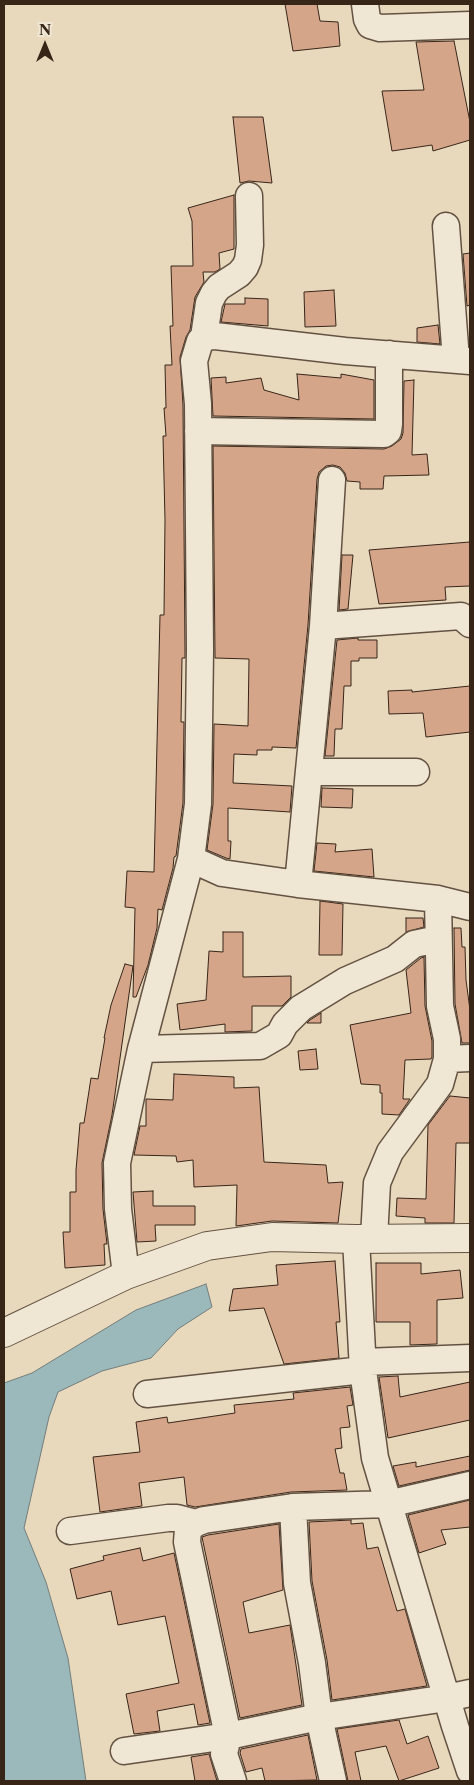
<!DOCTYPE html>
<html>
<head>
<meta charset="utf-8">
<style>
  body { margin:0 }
  #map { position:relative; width:474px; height:1785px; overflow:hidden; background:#e8d9bd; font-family:"Libre Caslon Text",serif }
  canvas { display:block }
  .frame { position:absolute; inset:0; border:5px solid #372518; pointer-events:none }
  .north { position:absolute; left:20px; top:20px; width:50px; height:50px; -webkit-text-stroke:4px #f0e6d4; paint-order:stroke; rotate:0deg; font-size:14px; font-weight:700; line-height:20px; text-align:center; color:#372518 }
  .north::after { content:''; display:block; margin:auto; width:18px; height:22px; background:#372518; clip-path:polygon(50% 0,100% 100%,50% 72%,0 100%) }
</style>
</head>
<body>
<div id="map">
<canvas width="474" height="1785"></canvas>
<div class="frame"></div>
<div class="north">N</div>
</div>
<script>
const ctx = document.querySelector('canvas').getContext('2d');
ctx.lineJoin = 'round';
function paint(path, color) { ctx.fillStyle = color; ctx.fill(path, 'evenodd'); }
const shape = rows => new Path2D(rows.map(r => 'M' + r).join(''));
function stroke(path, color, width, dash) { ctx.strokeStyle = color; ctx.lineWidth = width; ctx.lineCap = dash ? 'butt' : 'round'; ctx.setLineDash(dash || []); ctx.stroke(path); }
const water = shape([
  [206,1284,212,1307,178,1329,151,1358,102,1371,58,1392,49,1417,24,1528,46,1582,68,1658,86,1781,4,1781,4,1383,32,1373,136,1310,206,1284]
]);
paint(water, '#9bb8bb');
stroke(water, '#737d7a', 1);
const building = shape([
  [285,4,317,4,320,21,338,22,340,46,293,51,285,4],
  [454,41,470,122,470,140,433,151,432,145,392,151,382,91,424,90,416,42,454,41],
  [233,117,263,117,272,183,249,181,240,183,233,117],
  [234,195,234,249,219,253,220,269,215,272,203,272,204,282,195,297,190,330,186,337,180,357,183,405,185,650,185,658,182,658,181,722,184,722,183,803,176,856,174,857,173,868,162,910,158,909,157,928,148,965,136,997,133,997,135,908,125,907,127,871,154,872,160,615,164,615,165,520,163,436,166,436,164,408,166,408,165,365,172,365,170,326,173,326,171,266,193,266,192,221,188,208,234,195],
  [470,253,470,305,467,306,463,254,470,253],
  [334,290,336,326,305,327,304,292,334,290],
  [245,298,268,299,268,326,221,322,225,304,245,304,245,298],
  [438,325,440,344,417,342,417,328,438,325],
  [297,374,341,378,341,374,374,380,374,419,213,416,211,378,226,377,226,383,261,378,264,390,299,400,297,374],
  [414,380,412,455,427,454,429,475,384,476,383,489,360,489,360,482,347,481,345,473,340,467,333,465,326,466,319,472,317,479,308,625,296,748,272,747,272,750,257,750,257,755,234,754,233,783,292,786,290,812,228,808,228,841,231,841,230,859,226,858,207,850,213,804,214,724,248,726,249,659,215,658,213,446,384,449,392,446,401,439,403,433,404,381,414,380],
  [470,542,470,586,445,587,446,600,379,604,369,550,470,542],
  [342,555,353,555,348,609,339,610,342,555],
  [358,638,358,640,377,640,377,658,359,658,359,661,351,661,351,686,344,686,342,729,335,729,334,756,325,756,337,640,358,638],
  [470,686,470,732,426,737,423,713,389,714,388,691,412,690,412,692,470,686],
  [322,788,353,789,352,808,321,807,322,788],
  [317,843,336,844,335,852,372,849,374,877,314,871,317,843],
  [320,901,343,904,342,955,319,955,320,901],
  [406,918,423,918,424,927,406,932,406,918],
  [454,928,461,928,462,947,465,947,466,980,470,1010,470,1043,462,1043,455,1004,454,928],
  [223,932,243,932,243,977,291,976,291,997,282,1006,252,1006,252,1031,225,1032,225,1024,180,1030,177,1004,206,1000,209,951,223,952,223,932],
  [424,957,425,1006,432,1041,432,1057,431,1059,405,1060,403,1099,410,1099,399,1115,382,1114,382,1093,380,1093,380,1085,361,1084,350,1025,411,1013,406,970,421,958,424,957],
  [125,964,133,966,112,1115,102,1163,103,1209,107,1244,104,1244,105,1265,65,1268,63,1232,70,1232,70,1192,76,1192,76,1170,80,1123,84,1123,91,1078,98,1079,105,1038,104,1038,111,1005,125,964],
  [321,1013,321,1023,307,1023,310,1020,321,1013],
  [316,1049,318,1069,300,1070,298,1051,316,1049],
  [174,1074,234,1077,234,1088,259,1087,264,1162,326,1165,328,1183,343,1182,338,1223,272,1221,236,1226,237,1185,194,1187,193,1160,177,1162,176,1156,134,1155,140,1126,146,1126,146,1099,173,1100,174,1074],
  [450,1096,470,1098,470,1143,456,1143,454,1223,425,1223,425,1218,396,1216,397,1198,426,1199,428,1125,450,1096],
  [153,1191,153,1206,195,1206,195,1225,155,1225,156,1241,137,1242,133,1192,153,1191],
  [335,1261,340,1322,336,1322,339,1358,284,1364,264,1308,229,1311,233,1289,278,1285,276,1265,335,1261],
  [376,1263,421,1263,421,1274,460,1270,463,1298,437,1300,437,1344,410,1345,410,1322,376,1322,376,1263],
  [398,1376,400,1397,470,1382,470,1420,388,1438,379,1377,398,1376],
  [350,1387,353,1405,347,1406,350,1427,340,1428,342,1448,335,1449,340,1473,344,1473,347,1490,291,1492,195,1507,187,1505,184,1477,139,1483,142,1506,100,1512,93,1457,140,1452,136,1422,167,1417,168,1423,235,1413,234,1405,294,1399,293,1393,350,1387],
  [470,1456,470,1470,399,1486,393,1466,416,1462,416,1467,470,1456],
  [470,1500,470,1527,441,1530,446,1544,419,1553,408,1515,470,1500],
  [351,1520,351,1524,363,1523,367,1549,378,1547,397,1611,405,1609,427,1686,332,1700,327,1660,312,1581,309,1522,351,1520],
  [279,1524,283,1590,243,1602,249,1633,290,1625,302,1705,240,1718,202,1537,208,1535,279,1524],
  [140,1548,143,1561,174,1553,210,1723,198,1725,194,1704,157,1711,160,1731,134,1734,126,1694,179,1683,165,1616,118,1625,111,1591,77,1599,70,1569,104,1560,103,1556,140,1548],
  [399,1720,407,1744,428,1736,439,1768,399,1781,386,1746,355,1752,361,1781,348,1781,337,1729,399,1720],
  [308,1735,317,1780,265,1781,262,1768,246,1772,240,1753,241,1749,308,1735],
  [209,1754,217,1781,195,1781,191,1757,209,1754]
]);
paint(building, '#d5a58a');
stroke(building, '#372518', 1);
const minor = shape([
  [365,4,367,19,370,25,380,28,470,25],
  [446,226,456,360],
  [204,337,209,303,214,293,219,287,239,274,245,267,248,260,250,245,249,196],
  [198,431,384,434,388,431,389,424,389,354],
  [323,626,332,480],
  [309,772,416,772],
  [191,859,198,804,200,650,198,404,194,361,200,341,204,337,215,336,345,351,470,361],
  [298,884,323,626,461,616,470,624],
  [141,1049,260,1046,279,1035,285,1024,301,1008,345,981,395,959,414,944,438,939],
  [447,1059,470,1058],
  [374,1238,377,1183,390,1152,440,1084,447,1059,447,1039,440,1006,438,899],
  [356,1239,363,1370,375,1458,455,1726,470,1771],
  [126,1275,118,1209,117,1163,141,1049,191,859,222,873,298,884,438,899,470,907],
  [363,1362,470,1358],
  [147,1394,363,1370],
  [293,1507,297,1583,312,1663,319,1717,333,1781],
  [70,1531,168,1518,177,1518,196,1523],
  [124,1751,228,1736,319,1717,447,1698,470,1693],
  [233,1781,224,1754,228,1736,187,1542,188,1529,196,1523,204,1520,293,1507,388,1504,470,1485]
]);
const tertiary = shape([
  [4,1333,126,1275,207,1246,272,1237,356,1239,470,1238]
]);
stroke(minor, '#635241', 29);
stroke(tertiary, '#635241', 30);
stroke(minor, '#f0e6d4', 26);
stroke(tertiary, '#f0e6d4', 28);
</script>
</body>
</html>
